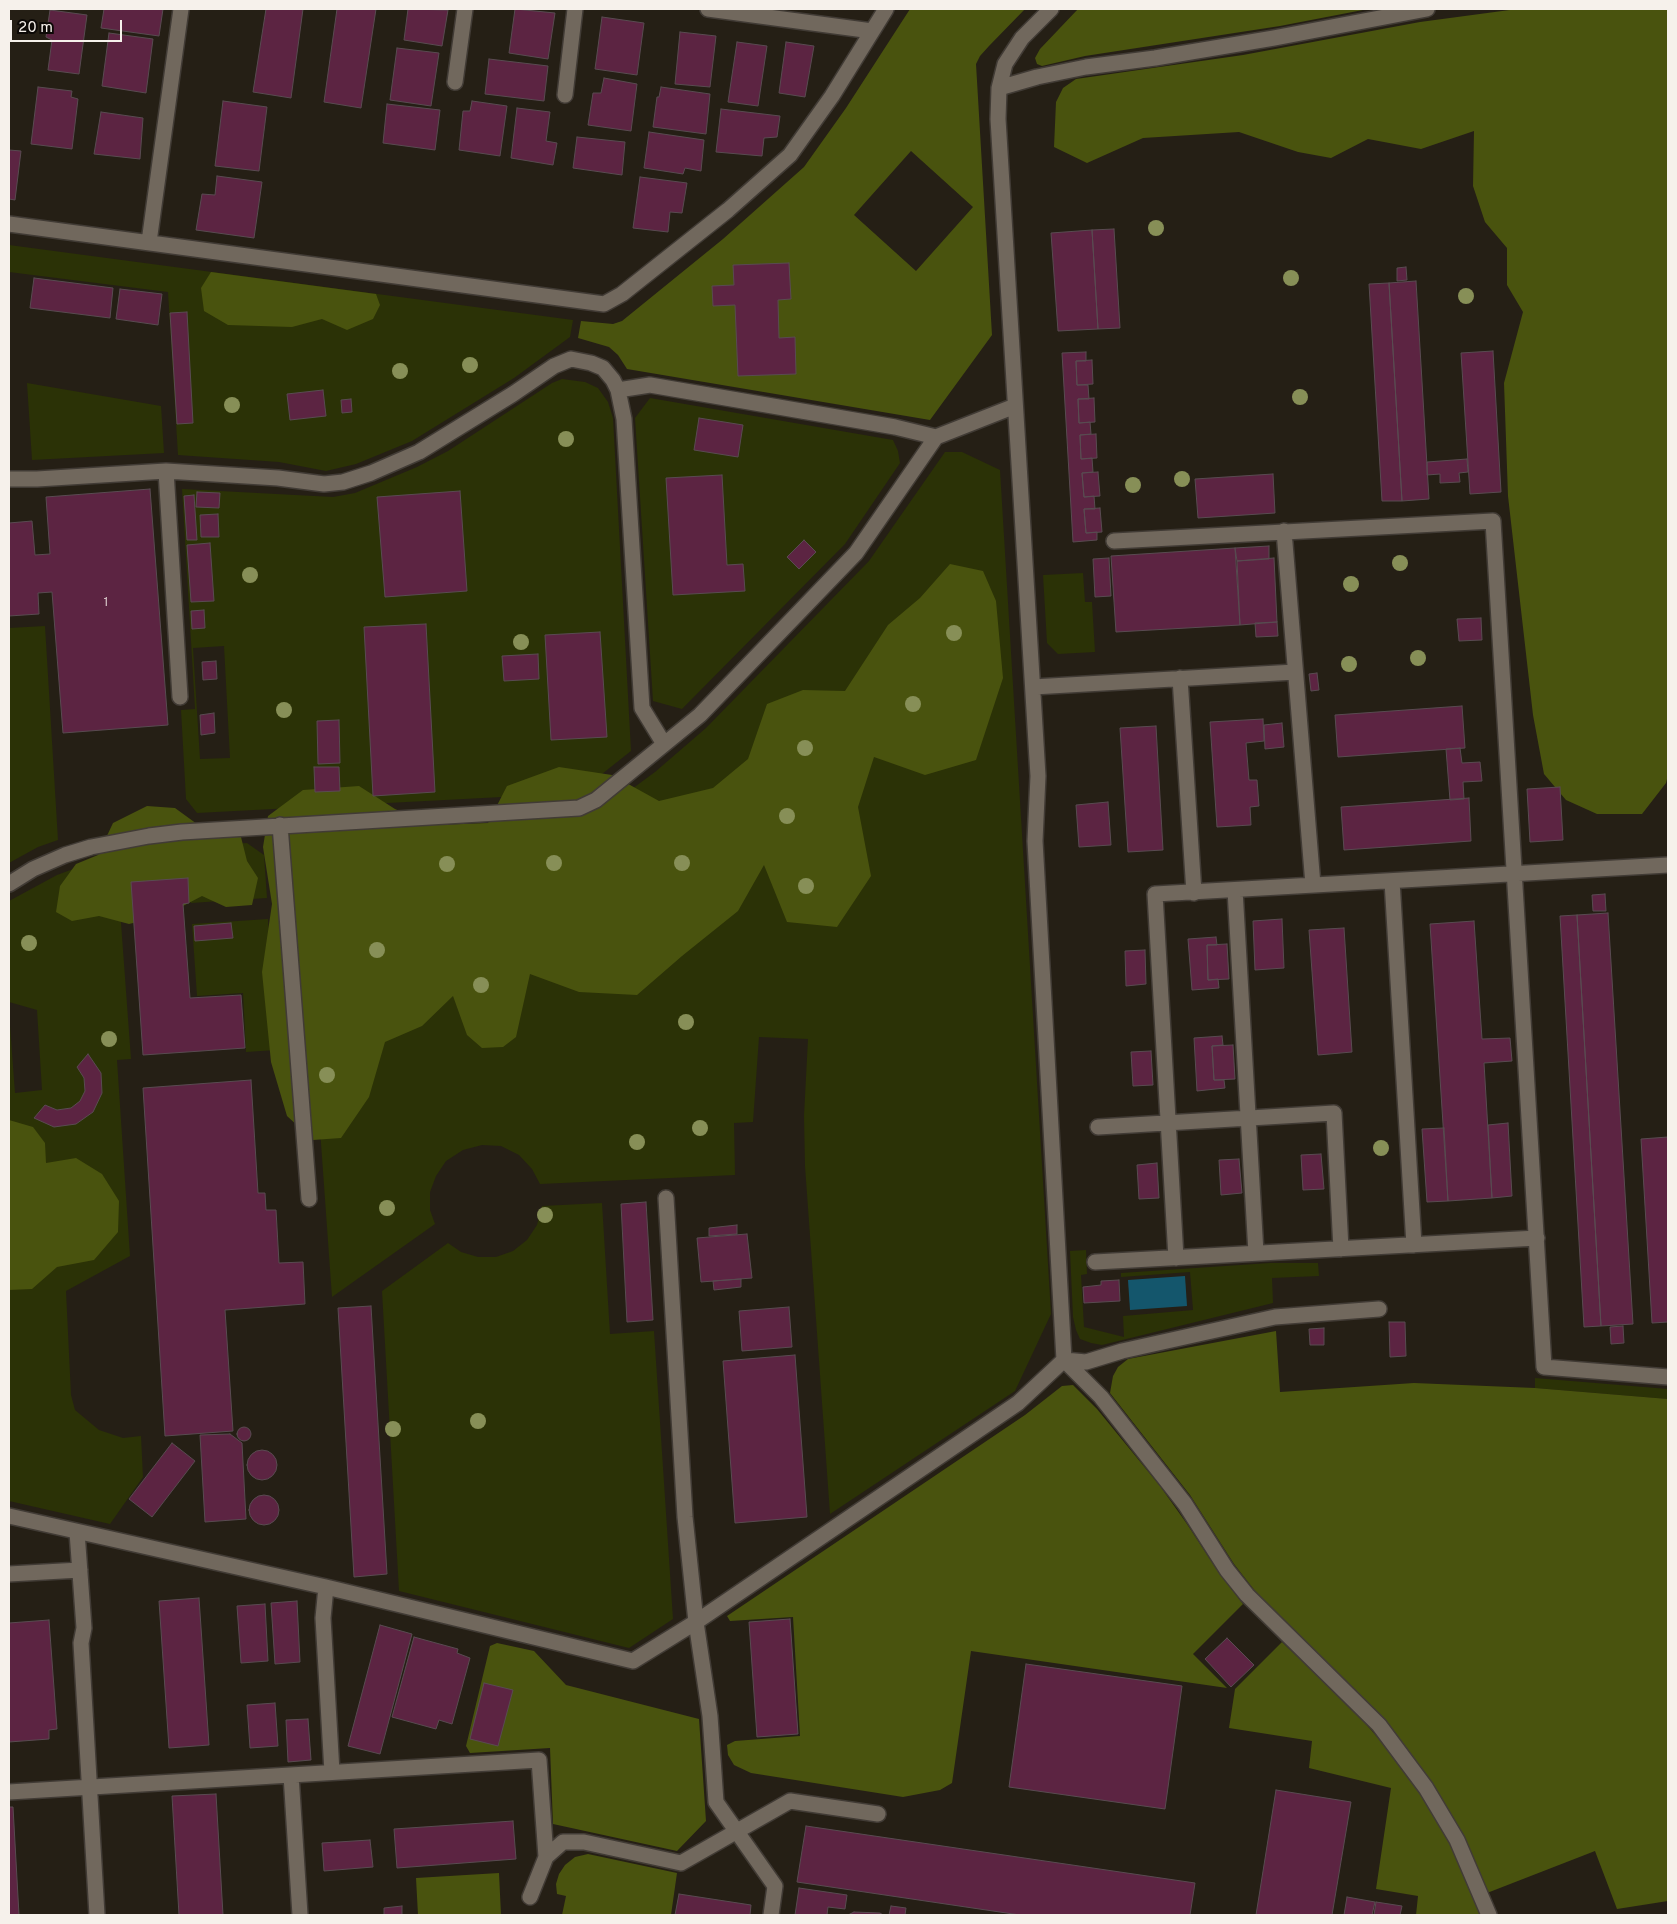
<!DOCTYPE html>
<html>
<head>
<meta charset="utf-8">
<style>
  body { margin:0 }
  #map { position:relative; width:1677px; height:1924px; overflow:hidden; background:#251f15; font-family:Overpass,sans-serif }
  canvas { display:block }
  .frame { position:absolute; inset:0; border:10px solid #f6f1eb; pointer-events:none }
  .scale { position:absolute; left:10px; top:20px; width:112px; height:22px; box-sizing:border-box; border:2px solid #f6f1eb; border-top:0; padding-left:6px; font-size:15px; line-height:18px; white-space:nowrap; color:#f6f1eb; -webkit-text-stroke:4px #0c0906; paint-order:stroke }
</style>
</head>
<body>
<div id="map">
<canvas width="1677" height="1924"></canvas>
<div class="frame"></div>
<div class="scale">20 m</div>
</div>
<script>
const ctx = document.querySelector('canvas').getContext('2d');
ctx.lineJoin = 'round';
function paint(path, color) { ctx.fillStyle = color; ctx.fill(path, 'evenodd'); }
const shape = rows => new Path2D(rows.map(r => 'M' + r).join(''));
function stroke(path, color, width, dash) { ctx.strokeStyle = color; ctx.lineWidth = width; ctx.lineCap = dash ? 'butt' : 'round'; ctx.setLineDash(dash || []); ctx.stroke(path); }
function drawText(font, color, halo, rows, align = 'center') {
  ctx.font = font + ' Overpass,sans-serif'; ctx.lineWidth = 4.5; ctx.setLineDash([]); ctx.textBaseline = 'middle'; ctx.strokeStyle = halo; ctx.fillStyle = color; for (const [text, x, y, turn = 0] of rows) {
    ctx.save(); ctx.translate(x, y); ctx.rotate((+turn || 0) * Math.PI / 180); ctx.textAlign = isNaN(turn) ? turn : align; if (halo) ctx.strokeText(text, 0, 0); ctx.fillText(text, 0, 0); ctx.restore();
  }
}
paint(shape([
  [9,245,573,320,570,337,514,378,412,441,356,464,326,471,279,462,178,455,168,292,9,272],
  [562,379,585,382,598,388,608,402,613,418,631,751,578,793,197,813,186,799,181,710,195,709,182,489,333,497,355,493,417,467,448,451,552,383],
  [224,646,230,758,200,759,193,648],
  [27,383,161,406,164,453,32,460],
  [650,398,893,440,898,451,900,463,845,544,682,709,653,701,635,418],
  [945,452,962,452,1000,470,1051,1314,1015,1391,830,1514,805,1166,804,1116,808,1039,759,1037,753,1122,734,1123,735,1175,540,1184,532,1169,519,1155,501,1146,482,1145,463,1150,446,1161,436,1176,430,1192,430,1210,435,1224,332,1297,300,850,484,829,606,808,655,772,706,728,869,561],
  [1083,573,1085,602,1092,602,1095,652,1058,654,1047,643,1043,575],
  [45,626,58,840,38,847,9,863,9,628],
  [247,843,264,855,267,898,191,903,189,877,118,882,131,1059,117,1060,130,1256,66,1291,71,1395,75,1410,99,1430,123,1438,141,1436,143,1477,110,1524,9,1501,9,1012,15,1093,42,1090,37,1010,9,1002,9,901,57,875,84,865,195,846],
  [268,919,276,1050,246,1052,243,993,197,996,192,924],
  [602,1203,610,1334,654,1331,673,1619,629,1648,399,1591,382,1291,448,1243,461,1252,478,1257,496,1257,513,1251,527,1240,537,1225,542,1206],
  [1086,1250,1087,1274,1081,1275,1084,1327,1124,1337,1123,1316,1193,1310,1190,1272,1121,1277,1121,1273,1270,1263,1318,1263,1319,1276,1272,1278,1273,1303,1102,1345,1091,1343,1080,1339,1076,1330,1073,1317,1070,1251],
  [1535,1378,1668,1389,1668,1399,1535,1388]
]), '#2b3206');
paint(shape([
  [910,9,1025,9,989,46,980,56,976,64,992,335,930,420,627,369,618,355,609,347,578,338,581,321,613,324,622,321,723,239,804,167,846,108],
  [911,151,973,207,916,271,854,215],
  [1078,9,1368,9,1280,26,1085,56,1042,66,1037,64,1035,58,1040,49],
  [1517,9,1668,9,1668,775,1666,783,1642,814,1597,814,1566,800,1544,774,1533,715,1508,496,1504,383,1523,312,1507,285,1507,248,1485,222,1473,186,1474,131,1421,149,1368,139,1331,158,1298,152,1239,132,1143,138,1087,163,1054,147,1056,102,1063,88,1076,79,1243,55,1420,22],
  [211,272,376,294,380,305,373,319,347,330,322,319,292,327,228,325,204,311,201,288],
  [950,564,983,571,996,601,1003,678,976,760,925,775,874,757,858,807,871,876,837,927,787,922,764,865,738,911,682,956,637,995,579,992,530,974,516,1037,503,1047,482,1048,467,1035,453,996,422,1026,385,1042,369,1097,341,1138,313,1140,287,1116,271,1062,262,972,272,904,263,847,268,816,303,790,359,786,395,809,435,825,488,823,507,786,559,767,612,775,659,801,713,788,748,759,767,704,803,690,845,691,888,625,920,598],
  [147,806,175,808,197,824,224,822,241,837,247,861,258,878,252,905,226,907,202,896,166,915,129,924,99,916,72,921,56,912,60,886,76,864,98,855,113,823],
  [9,1120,33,1127,45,1143,46,1163,76,1158,102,1174,119,1201,118,1232,94,1260,57,1267,32,1289,9,1290],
  [1276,1331,1280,1392,1414,1383,1535,1388,1668,1399,1668,1901,1617,1909,1595,1851,1487,1893,1475,1861,1450,1814,1426,1776,1397,1737,1365,1700,1255,1591,1234,1564,1190,1495,1110,1393,1113,1376,1118,1367,1128,1359],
  [1073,1385,1097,1409,1160,1486,1187,1524,1219,1573,1243,1604,1193,1654,1227,1688,971,1651,952,1783,940,1790,903,1797,751,1773,734,1765,728,1755,727,1745,735,1741,800,1736,793,1617,730,1621,727,1616,1025,1415,1062,1386],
  [1282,1642,1352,1708,1385,1746,1413,1783,1439,1821,1463,1869,1481,1915,1416,1915,1418,1896,1376,1889,1391,1788,1309,1768,1312,1741,1229,1728,1235,1689],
  [497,1643,534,1651,566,1685,699,1719,706,1821,677,1851,553,1824,550,1748,470,1753,466,1746,490,1646],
  [588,1854,677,1873,671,1915,562,1915,566,1896,557,1894,556,1884,559,1874,565,1865,575,1857],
  [499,1873,501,1915,418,1915,416,1878]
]), '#49530e');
paint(shape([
  [1185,1276,1187,1306,1130,1310,1128,1280]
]), '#14566c');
const building = shape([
  [104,9,163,9,159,36,101,28,104,9],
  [266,9,303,9,291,98,253,92,266,9],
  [337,9,376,9,361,108,324,102,337,9],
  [408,9,448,10,442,46,404,40,408,9],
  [515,9,555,13,548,59,509,53,515,9],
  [50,10,87,15,79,74,48,70,52,40,46,37,50,10],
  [602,17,644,23,637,75,595,69,602,17],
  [680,32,716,36,710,87,675,84,680,32],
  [109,33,153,39,146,93,102,86,109,33],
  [737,42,767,46,758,106,728,102,737,42],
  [786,42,814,46,805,97,779,93,786,42],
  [397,48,439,53,431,106,390,100,397,48],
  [489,59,548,66,544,101,485,94,489,59],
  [604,78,637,84,631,131,588,125,593,93,601,93,604,78],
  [38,87,72,91,71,97,78,99,72,149,31,144,38,87],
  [661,87,710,94,706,134,653,127,657,97,659,97,661,87],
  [223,101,267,107,259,171,215,166,223,101],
  [472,101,507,106,500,156,459,150,463,111,470,111,472,101],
  [387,104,440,110,435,150,383,143,387,104],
  [517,108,550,112,546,141,557,143,553,165,511,158,517,108],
  [721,109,780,116,777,137,764,138,762,156,716,152,721,109],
  [101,112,143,118,140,159,94,154,101,112],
  [649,132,704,140,701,171,685,168,683,174,644,168,649,132],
  [577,137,625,142,622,175,573,168,577,137],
  [9,150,21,151,15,200,9,199,9,150],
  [217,176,262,182,254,238,196,230,202,194,215,195,217,176],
  [640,177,687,183,682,213,670,212,668,232,633,228,640,177],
  [1114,229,1120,328,1098,329,1092,230,1114,229],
  [1092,230,1098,329,1058,331,1051,233,1092,230],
  [789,263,791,299,778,300,779,338,795,337,796,374,738,376,735,305,713,306,712,286,734,285,733,265,789,263],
  [1406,267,1407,280,1397,281,1397,268,1406,267],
  [34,278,113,288,110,318,30,308,34,278],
  [1416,281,1429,499,1402,501,1389,283,1416,281],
  [1389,283,1402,501,1382,501,1369,284,1389,283],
  [120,289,162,294,158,325,116,319,120,289],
  [187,312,193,423,177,424,170,313,187,312],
  [1493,351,1501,492,1470,494,1461,353,1493,351],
  [1086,352,1086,361,1076,361,1077,385,1088,385,1089,399,1078,399,1079,423,1090,422,1091,434,1080,435,1081,459,1092,458,1093,472,1082,473,1084,497,1094,496,1095,509,1084,509,1086,533,1097,532,1097,540,1073,542,1062,353,1086,352],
  [1092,360,1093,384,1077,385,1076,361,1092,360],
  [323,390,326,416,290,420,287,394,323,390],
  [1094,398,1095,422,1079,423,1078,399,1094,398],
  [351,399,352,412,342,413,341,400,351,399],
  [699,418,743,425,738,457,694,450,699,418],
  [1096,434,1097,458,1081,459,1080,435,1096,434],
  [1467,459,1468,472,1459,473,1460,482,1440,483,1440,474,1427,475,1427,462,1467,459],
  [1098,472,1100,496,1084,497,1082,473,1098,472],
  [1273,474,1275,513,1198,518,1195,479,1273,474],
  [722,475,727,565,743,564,745,591,673,595,666,478,722,475],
  [150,489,168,725,63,733,52,592,38,593,39,614,9,616,9,523,32,521,35,555,50,554,46,497,150,489],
  [460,491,467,591,385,597,377,497,460,491],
  [197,492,220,493,219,508,196,507,197,492],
  [194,495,197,540,187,540,184,496,194,495],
  [1100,508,1102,532,1086,533,1084,509,1100,508],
  [218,514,219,537,201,537,200,515,218,514],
  [804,540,816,552,799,569,787,557,804,540],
  [210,543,214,601,191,602,187,545,210,543],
  [1269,546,1269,559,1237,561,1235,548,1269,546],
  [1235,548,1240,625,1116,632,1111,556,1235,548],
  [1109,558,1111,596,1095,597,1093,559,1109,558],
  [1274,558,1277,622,1240,625,1237,561,1274,558],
  [204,610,205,628,192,629,191,611,204,610],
  [1481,618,1482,640,1459,641,1457,619,1481,618],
  [1277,622,1278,636,1256,637,1255,623,1277,622],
  [426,624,435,792,373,796,364,627,426,624],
  [600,632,607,737,551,740,545,635,600,632],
  [538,654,539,679,504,681,502,656,538,654],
  [216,661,217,679,203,680,202,662,216,661],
  [1317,673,1319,690,1311,691,1309,674,1317,673],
  [1462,706,1465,748,1338,757,1335,715,1462,706],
  [214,713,215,733,201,735,200,715,214,713],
  [1263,719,1264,741,1246,743,1249,780,1257,780,1259,806,1250,807,1251,825,1217,827,1210,722,1263,719],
  [339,720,340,763,318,764,317,721,339,720],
  [1282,723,1284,747,1265,749,1264,725,1282,723],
  [1156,726,1163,850,1128,852,1120,728,1156,726],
  [1460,748,1462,763,1480,762,1482,781,1463,782,1464,799,1450,800,1446,749,1460,748],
  [314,767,339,767,340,791,315,792,314,767],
  [1560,787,1563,840,1530,842,1527,789,1560,787],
  [1469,798,1471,841,1344,850,1341,807,1469,798],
  [1108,802,1111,845,1079,847,1076,805,1108,802],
  [188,878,189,903,183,904,190,998,241,995,245,1048,143,1055,131,882,188,878],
  [1605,894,1606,911,1593,911,1592,895,1605,894],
  [1608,913,1633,1324,1601,1326,1577,915,1608,913],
  [1577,915,1601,1326,1584,1327,1560,916,1577,915],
  [1282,919,1284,968,1255,970,1253,921,1282,919],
  [1474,921,1482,1039,1510,1038,1512,1061,1484,1063,1492,1198,1448,1201,1430,924,1474,921],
  [231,923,233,938,195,941,194,926,231,923],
  [1344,928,1352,1052,1318,1055,1309,930,1344,928],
  [1216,937,1217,945,1207,945,1208,980,1218,979,1219,988,1192,990,1188,939,1216,937],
  [1227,944,1229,979,1208,980,1207,945,1227,944],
  [1145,950,1146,984,1126,986,1125,951,1145,950],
  [1222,1036,1223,1045,1212,1046,1214,1080,1224,1080,1225,1088,1197,1091,1194,1038,1222,1036],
  [1233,1045,1235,1079,1214,1080,1212,1046,1233,1045],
  [1151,1051,1153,1085,1133,1086,1131,1052,1151,1051],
  [88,1054,101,1073,102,1093,93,1112,76,1124,54,1127,34,1118,45,1105,57,1110,71,1108,80,1101,85,1091,84,1078,77,1067,88,1054],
  [251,1080,258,1193,265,1193,266,1210,276,1210,279,1263,303,1262,305,1304,225,1310,233,1431,165,1436,143,1088,251,1080],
  [1508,1123,1512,1196,1492,1198,1488,1125,1508,1123],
  [1444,1128,1448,1201,1427,1202,1422,1129,1444,1128],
  [1668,1137,1668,1322,1652,1323,1641,1139,1668,1137],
  [1321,1154,1324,1189,1303,1190,1301,1155,1321,1154],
  [1239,1159,1242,1193,1221,1195,1219,1160,1239,1159],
  [1157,1163,1159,1198,1139,1199,1137,1165,1157,1163],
  [646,1202,653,1320,627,1322,621,1204,646,1202],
  [737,1225,737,1234,709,1236,709,1228,737,1225],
  [747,1234,752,1278,701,1282,697,1238,747,1234],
  [741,1279,741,1287,714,1290,713,1281,741,1279],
  [1119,1280,1120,1301,1084,1303,1083,1287,1101,1285,1101,1281,1119,1280],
  [371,1306,387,1574,354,1577,338,1308,371,1306],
  [789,1307,792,1347,742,1351,739,1311,789,1307],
  [1389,1322,1405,1322,1406,1356,1390,1357,1389,1322],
  [1623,1326,1624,1343,1611,1344,1610,1327,1623,1326],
  [1324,1328,1324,1345,1310,1345,1309,1329,1324,1328],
  [795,1355,807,1517,735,1523,723,1361,795,1355],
  '237 1434a7 7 0 1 1 14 0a7 7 0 1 1-14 0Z',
  [230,1434,242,1443,246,1519,205,1522,200,1435,230,1434],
  [172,1443,195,1461,152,1517,129,1499,172,1443],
  '247 1465a15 15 0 1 1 30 0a15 15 0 1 1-30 0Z',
  '249 1510a15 15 0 1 1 30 0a15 15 0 1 1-30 0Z',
  [199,1598,209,1745,169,1748,159,1601,199,1598],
  [297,1601,300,1662,275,1664,271,1603,297,1601],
  [265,1604,268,1661,241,1663,237,1606,265,1604],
  [790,1619,798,1734,757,1737,749,1622,790,1619],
  [49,1620,57,1729,49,1730,49,1739,9,1742,9,1623,49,1620],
  [380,1625,412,1634,380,1754,348,1746,380,1625],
  [414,1637,458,1649,457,1653,470,1658,452,1724,439,1720,436,1729,392,1717,414,1637],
  [1227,1638,1254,1665,1231,1687,1205,1659,1227,1638],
  [1026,1664,1182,1686,1165,1809,1009,1787,1026,1664],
  [484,1683,513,1690,498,1746,470,1739,484,1683],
  [275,1703,278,1746,250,1748,247,1705,275,1703],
  [308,1719,311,1760,288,1762,286,1720,308,1719],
  [1276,1790,1351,1802,1332,1915,1256,1915,1276,1790],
  [216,1794,223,1915,179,1915,172,1796,216,1794],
  [9,1807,13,1807,19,1915,9,1915,9,1807],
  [513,1821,516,1859,397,1868,394,1829,513,1821],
  [806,1826,1195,1883,1190,1915,1020,1915,797,1882,806,1826],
  [370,1840,373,1867,324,1871,322,1843,370,1840],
  [799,1888,847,1895,845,1909,828,1907,827,1915,795,1915,799,1888],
  [679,1894,751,1905,750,1915,675,1915,679,1894],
  [1347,1897,1375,1902,1372,1915,1344,1915,1347,1897],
  [1376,1902,1402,1906,1400,1915,1374,1915,1376,1902],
  [402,1906,402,1915,384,1915,384,1908,402,1906],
  [891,1906,906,1908,905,1915,889,1915,891,1906],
  [854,1912,880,1913,883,1915,848,1915,854,1912]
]);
paint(building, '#5c2442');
stroke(building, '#594b51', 1);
const minor = shape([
  [708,9,872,31],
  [455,82,465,9],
  [999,88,1037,77,1086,67,1155,58,1274,38,1427,9],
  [565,95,575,9],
  [9,224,604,304,622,294,728,210,790,155,832,96,886,9],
  [149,242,181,9],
  [618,390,650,385,895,427,936,437],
  [166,471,180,697],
  [9,479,37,479,166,471,278,478,324,484,343,482,371,473,419,452,513,394,554,366,571,359,591,363,603,368,613,380,618,390,624,419,642,708,664,744],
  [1284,531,1313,885],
  [1114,541,1493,521,1544,1367,1668,1377],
  [1180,678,1194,893],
  [1033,687,1295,672],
  [280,825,309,1199],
  [1392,881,1414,1245],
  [9,884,33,869,65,855,91,847,149,836,182,832,579,808,596,800,700,715,856,553,936,437,1015,406],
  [1235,890,1256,1253],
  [1098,1127,1334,1113,1341,1249],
  [666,1198,685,1517,696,1622,710,1716,716,1802,775,1886,771,1915],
  [1176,1258,1155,894,1668,865],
  [1095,1262,1537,1238],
  [1064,1360,1101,1397,1185,1504,1227,1570,1247,1595,1379,1725,1426,1788,1457,1840,1489,1915],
  [1064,1360,1086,1362,1122,1351,1275,1317,1379,1309],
  [9,1516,326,1587,633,1661,696,1622,1018,1403,1064,1360,1035,841,1038,776,998,119,999,88,1005,64,1022,38,1051,9],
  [77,1532,84,1628,81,1643,97,1915],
  [9,1574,80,1570],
  [326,1587,323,1618,332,1772],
  [291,1775,300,1915],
  [9,1792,539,1760,546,1857],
  [530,1897,546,1857,563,1842,584,1842,681,1863,790,1801,878,1814]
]);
stroke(minor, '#413b35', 18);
stroke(minor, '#71685d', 15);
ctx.fillStyle = '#878f57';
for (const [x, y] of [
  [1156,228],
  [1291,278],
  [1466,296],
  [470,365],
  [400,371],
  [1300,397],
  [232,405],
  [566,439],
  [1182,479],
  [1133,485],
  [1400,563],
  [250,575],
  [1351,584],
  [954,633],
  [521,642],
  [1418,658],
  [1349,664],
  [913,704],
  [284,710],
  [805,748],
  [787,816],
  [554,863],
  [682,863],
  [447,864],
  [806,886],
  [29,943],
  [377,950],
  [481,985],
  [686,1022],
  [109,1039],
  [327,1075],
  [700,1128],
  [637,1142],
  [1381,1148],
  [387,1208],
  [545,1215],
  [478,1421],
  [393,1429]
]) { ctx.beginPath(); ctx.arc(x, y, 8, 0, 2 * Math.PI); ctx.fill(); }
drawText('14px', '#d0bec1', null, [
  ["1",106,603]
]);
</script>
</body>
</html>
